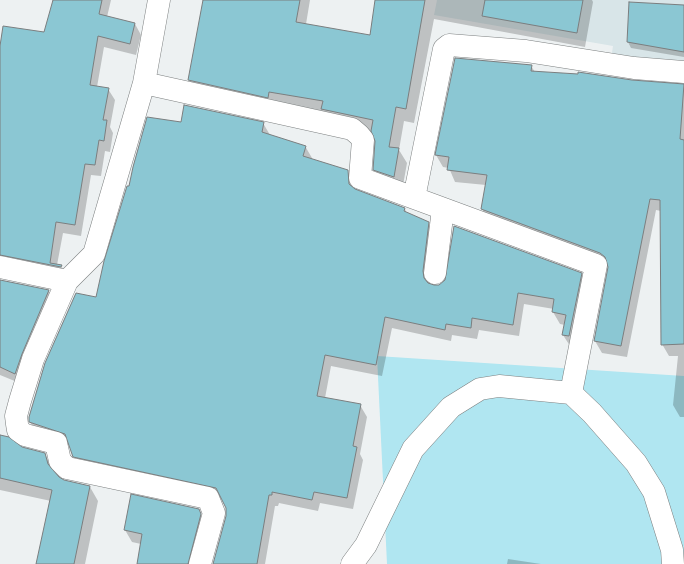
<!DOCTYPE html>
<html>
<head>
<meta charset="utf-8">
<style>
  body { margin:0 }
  canvas { display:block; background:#edf1f2 }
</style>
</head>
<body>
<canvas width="684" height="564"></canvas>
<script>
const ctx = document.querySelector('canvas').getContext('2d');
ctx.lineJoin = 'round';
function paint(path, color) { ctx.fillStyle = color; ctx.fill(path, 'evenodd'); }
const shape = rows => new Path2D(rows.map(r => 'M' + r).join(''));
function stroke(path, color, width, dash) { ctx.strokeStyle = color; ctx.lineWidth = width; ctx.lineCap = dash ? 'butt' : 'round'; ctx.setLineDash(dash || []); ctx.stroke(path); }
paint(shape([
  [437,0,684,0,684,70,611,59,613,46,434,15]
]), '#d8e5e8');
paint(shape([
  [377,356,684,376,684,564,387,564]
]), '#b0e6f1');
paint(shape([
  [54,0,111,0,107,17,135,24,141,35,136,55,104,47,97,87,108,89,115,100,110,127,113,133,110,152,105,151,101,176,91,175,81,236,63,233,57,265,61,266,68,277,0,268,0,52,45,33],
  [204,0,310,0,306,24,370,36,376,0,592,0,593,2,585,47,434,19,414,123,404,121,399,150,407,163,402,191,383,184,374,169,376,141,373,133,197,94,189,80],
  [684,6,684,57,631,48,628,42],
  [531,66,535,72,684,85,684,417,680,417,673,405,678,356,669,356,662,344,661,211,656,210,627,357,602,353,595,341,609,267,489,221,482,209,486,185,455,182,449,168,443,167,436,155],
  [263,123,270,135,305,146,312,158,312,160,347,171,354,183,355,190,405,209,407,214,428,223,435,235,429,285,433,286,581,274,588,286,570,346,563,335,565,325,560,324,553,312,554,309,524,304,519,336,479,330,477,339,452,335,451,341,392,328,382,376,331,366,325,398,360,405,367,417,360,454,363,460,353,509,320,503,318,511,279,503,278,506,275,506,265,564,221,564,227,516,227,508,223,499,81,468,70,445,37,434,30,422,97,298,130,188,182,124],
  [0,281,49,291,55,302,22,384,0,375],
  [0,436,21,448,45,454,54,473,64,481,90,487,98,501,85,564,37,564,51,501,0,490],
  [132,496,198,510,205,522,191,564,137,564,141,544,132,542,125,530],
  [508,559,541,564,507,564]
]), '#0003');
const building = shape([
  [53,0,102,0,99,14,135,23,130,44,98,36,90,85,109,88,103,120,107,120,104,141,99,140,95,165,85,164,75,225,56,222,50,263,62,265,61,267,0,255,0,46,3,26,44,32,53,0],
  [203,0,300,0,296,22,370,35,375,0,425,0,406,109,396,107,389,147,399,148,394,177,373,170,375,141,371,131,373,120,321,109,323,101,269,92,268,98,188,80,203,0],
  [485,0,583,0,577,33,482,16,485,0],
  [629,2,684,5,684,52,627,42,629,2],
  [455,58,532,65,531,71,578,74,578,72,632,80,684,84,680,139,684,140,684,344,661,345,660,200,650,199,621,346,594,341,608,267,605,257,600,253,481,209,487,175,447,170,449,157,435,155,455,58],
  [184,105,264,122,262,132,306,146,303,156,348,170,349,184,355,189,405,208,404,211,429,222,423,271,424,278,428,283,434,285,439,285,445,280,454,226,582,273,569,336,562,335,566,315,552,312,554,299,518,293,513,325,472,318,471,328,446,324,445,330,385,317,376,365,325,355,317,396,361,404,353,446,357,447,347,498,314,492,312,500,272,492,272,495,269,495,257,564,213,564,226,516,226,508,216,488,73,457,65,434,29,422,29,417,45,363,76,293,96,297,104,261,127,186,129,186,133,167,147,117,181,122,184,105],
  [0,280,49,290,22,354,15,374,0,367,0,280],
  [0,435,9,437,22,447,45,453,48,464,59,477,64,480,90,486,74,564,36,564,52,490,0,478,0,435],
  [131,494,199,509,201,514,188,564,137,564,142,534,124,530,131,494]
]);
paint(building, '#8bc7d3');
stroke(building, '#7b7e7f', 1);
const street = shape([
  [159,0,144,83,94,254,67,281,33,359,20,401,16,416,17,424,18,430,25,435,56,443,60,461,67,468,208,498,214,513,200,564],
  [144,83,352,129,359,135,363,140,360,178,596,265,571,393],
  [414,198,444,49,449,45,526,51,634,68,684,72],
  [0,267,67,281],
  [435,273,443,209],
  [352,564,366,545,413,449,451,407,480,389,499,386,571,393,592,413,636,463,654,492,672,550,673,564]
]);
stroke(street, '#7d8081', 23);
stroke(street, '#fff', 22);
</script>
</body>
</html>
